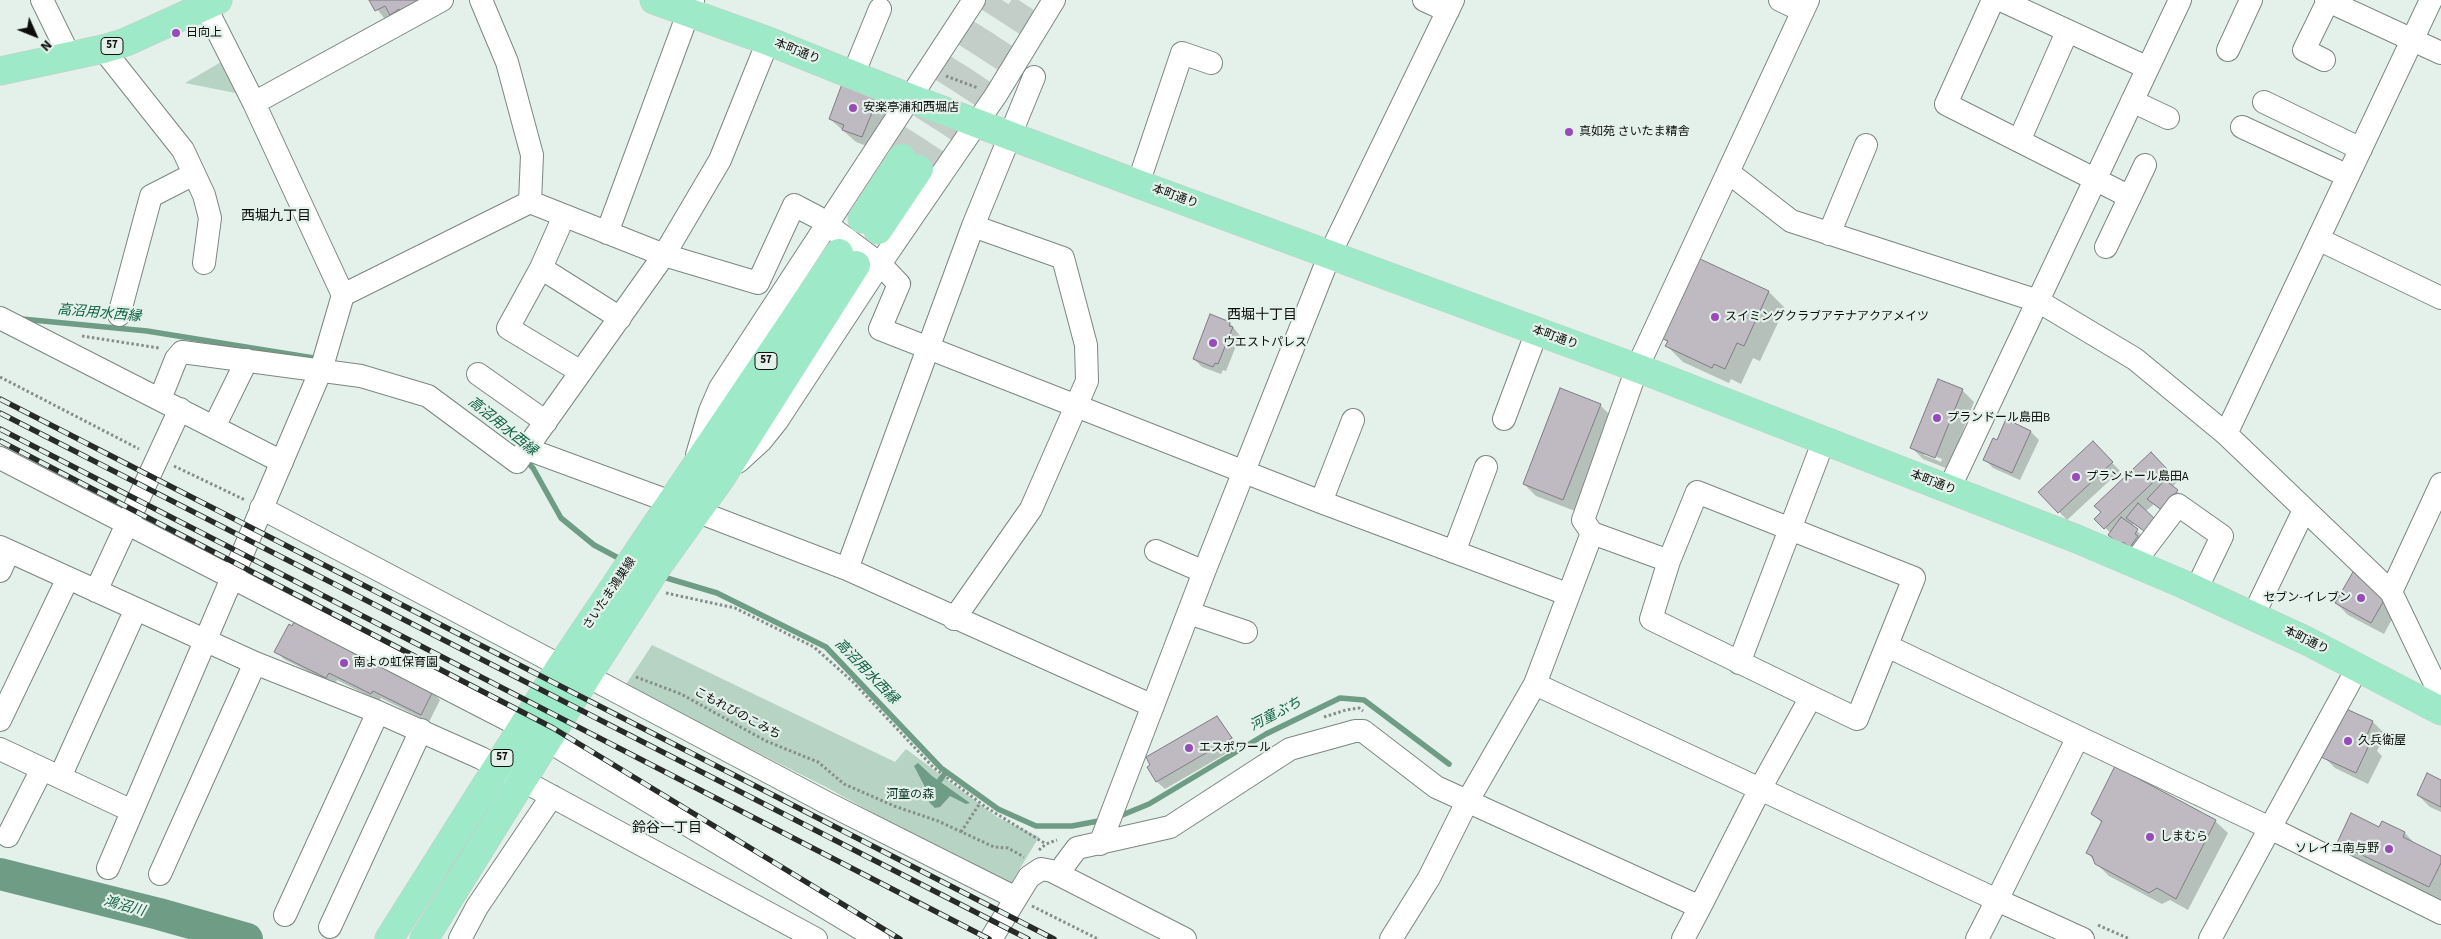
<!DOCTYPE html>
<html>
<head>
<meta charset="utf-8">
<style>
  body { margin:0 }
  #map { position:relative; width:2441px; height:939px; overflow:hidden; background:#e4f0ea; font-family:"Source Sans 3",sans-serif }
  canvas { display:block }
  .north { position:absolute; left:10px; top:10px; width:50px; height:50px; -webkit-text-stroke:4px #e4f0ea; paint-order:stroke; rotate:134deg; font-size:14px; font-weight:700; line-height:20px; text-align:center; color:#0b0e0c }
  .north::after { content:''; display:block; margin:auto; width:18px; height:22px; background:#0b0e0c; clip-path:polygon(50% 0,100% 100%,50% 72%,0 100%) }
</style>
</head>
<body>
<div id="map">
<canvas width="2441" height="939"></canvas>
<div class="north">N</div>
</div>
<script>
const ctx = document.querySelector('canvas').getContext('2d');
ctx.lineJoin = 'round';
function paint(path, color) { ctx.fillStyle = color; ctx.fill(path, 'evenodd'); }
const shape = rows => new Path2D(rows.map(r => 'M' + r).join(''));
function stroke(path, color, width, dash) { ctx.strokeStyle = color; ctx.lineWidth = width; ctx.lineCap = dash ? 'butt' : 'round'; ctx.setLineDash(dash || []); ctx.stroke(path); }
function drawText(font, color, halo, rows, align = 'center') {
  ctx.font = font + ' "Source Sans 3","Noto Sans JP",sans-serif'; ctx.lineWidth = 4.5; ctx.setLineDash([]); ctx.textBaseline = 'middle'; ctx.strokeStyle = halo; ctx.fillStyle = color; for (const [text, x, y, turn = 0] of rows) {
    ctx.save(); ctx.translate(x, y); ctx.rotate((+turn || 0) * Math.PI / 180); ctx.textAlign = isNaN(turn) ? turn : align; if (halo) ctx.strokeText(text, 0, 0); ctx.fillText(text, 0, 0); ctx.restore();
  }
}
paint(shape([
  [223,61,241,94,185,83],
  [652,645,895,762,906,749,997,817,1039,837,1008,888,826,787,625,686]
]), '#b6d3c3');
paint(shape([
  [918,763,932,776,970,803,966,804,950,796,940,807,935,808,929,802,926,789,914,766]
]), '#6e9c85');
paint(shape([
  [370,0,442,0,399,23,391,15,384,18],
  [877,99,889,111,875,149,856,142,830,119],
  [1769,292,1785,308,1760,361,1753,358,1741,384,1731,379,1729,383,1683,362,1667,346,1668,343,1663,338],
  [1230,323,1240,336,1226,371,1223,370,1221,374,1202,367,1194,359],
  [1962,390,1974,402,1948,469,1923,459,1911,447],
  [1924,452,1942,459,1941,462,1924,455],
  [1600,405,1612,417,1575,511,1536,496,1524,484],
  [2007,421,2031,432,2039,440,2020,480,1993,468,1985,460,1997,441],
  [2093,443,2120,471,2067,520,2040,492],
  [2151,453,2178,481,2172,487,2185,499,2171,518,2154,504,2146,511,2152,536,2134,524,2131,526,2145,538,2130,552,2096,519],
  [2353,574,2397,610,2384,634,2348,615,2336,603],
  [276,651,432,692,440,700,429,722,381,698,379,701,337,680,335,685,284,659],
  [2345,709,2373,722,2385,734,2377,751,2382,756,2368,784,2335,768,2323,756],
  [1217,718,1239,746,1165,789,1157,782],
  [2441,781,2441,812,2430,807,2418,795],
  [2093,814,2215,821,2228,833,2188,910,2170,900,2162,904,2109,876,2096,863,2088,853,2102,823],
  [2383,823,2405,833,2416,845,2441,857,2441,903,2361,865,2338,842,2380,829]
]), '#0003');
stroke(shape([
  [22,319,147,331,320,359],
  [525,460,533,468,561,518,594,545,624,561],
  [660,576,717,593,826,647,941,768,998,809,1036,826,1072,826,1104,820],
  [940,780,946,772],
  [1115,818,1149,804,1266,734,1340,698,1364,700,1449,764]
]), '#6e9c85', 5.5);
stroke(shape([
  [0,874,159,914,247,939]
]), '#6e9c85', 32);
const building = shape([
  [369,0,422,0,401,13,399,9,390,15,385,6,375,11,369,0],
  [842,84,878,98,862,137,842,130,844,125,829,119,842,84],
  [1698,258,1769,291,1744,346,1737,343,1725,369,1714,364,1712,368,1665,346,1668,341,1661,338,1698,258],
  [1210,314,1230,322,1229,326,1233,327,1218,364,1215,363,1213,367,1193,359,1210,314],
  [1938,379,1963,389,1935,458,1910,448,1938,379],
  [1560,388,1601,404,1563,500,1523,484,1560,388],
  [2006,419,2031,431,2012,473,1983,460,1993,438,1997,440,2006,419],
  [2093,441,2113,462,2058,513,2038,492,2093,441],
  [2151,452,2167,469,2104,529,2094,519,2101,512,2094,506,2151,452],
  [2165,480,2178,490,2163,511,2147,499,2165,480],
  [2138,503,2156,520,2147,533,2126,518,2138,503],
  [2121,517,2138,529,2135,534,2138,536,2130,547,2123,542,2121,545,2108,535,2121,517],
  [2353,572,2369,581,2386,597,2371,623,2335,603,2353,572],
  [295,620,433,691,421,715,373,691,371,694,329,673,326,678,274,652,289,624,292,626,295,620],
  [2344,708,2373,721,2365,740,2370,743,2356,773,2321,757,2344,708],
  [1217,716,1232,738,1156,782,1147,767,1150,765,1146,757,1217,716],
  [2115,766,2216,820,2176,899,2157,888,2149,893,2095,864,2092,856,2086,853,2102,821,2091,814,2115,766],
  [2427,773,2441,780,2441,807,2417,795,2427,773],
  [2351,813,2379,827,2382,821,2405,832,2403,837,2441,856,2441,863,2429,887,2337,843,2351,813]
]);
paint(building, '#bfb9c2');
stroke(building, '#807b83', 1);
stroke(shape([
  [902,158,1002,0],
  [919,169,1028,0]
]), '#c3cec9', 28, [28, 14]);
const minor = shape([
  [42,0,69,55],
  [481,0,507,62,532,155,530,202],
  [1424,0,1448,11],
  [1780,0,1803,11],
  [1993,0,1946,104,2130,197],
  [2001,0,2148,68],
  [2326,0,2441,53],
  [103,49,183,150,204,195,210,218,204,263],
  [2228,50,2251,0],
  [2324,60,2304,50,2328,1],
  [853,75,880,9],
  [2132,101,2168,118],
  [2264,102,2361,149],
  [254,103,442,0],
  [2242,127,2348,176],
  [2019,141,2067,32],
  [1728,172,1791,221,2038,301,2135,359,2226,434,2391,592,2441,696],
  [1138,184,1182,53,1211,63],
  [564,216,541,268,508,328,581,372],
  [607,233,693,0],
  [1829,234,1866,145],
  [2318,239,2441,298],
  [2106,247,2145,165],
  [541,268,620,318],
  [343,295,530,202,664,255,758,283,794,205,817,217,880,264,899,284,880,329,1321,502,1567,594],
  [119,315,151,196,194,174],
  [0,318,282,462],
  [478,374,546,422],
  [160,399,176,359,182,352,361,376,428,396,517,462,664,255,720,160,768,41],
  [1504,419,1537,331],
  [214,427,247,360],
  [2226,434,2431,0],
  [527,449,671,502],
  [697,455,710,411,720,388,974,0],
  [0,458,522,727],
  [738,462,761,441,777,421,880,264,996,95,1054,0],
  [1949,489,2180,0],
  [1321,502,1353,420],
  [261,508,561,666],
  [696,511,847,569,1153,706],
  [1592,533,1669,561],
  [0,547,255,663,378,712,481,758,816,939],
  [1156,551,1204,572],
  [1454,552,1486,467],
  [2134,563,2178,505,2222,536,2196,590],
  [847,569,973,226,1034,77],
  [0,571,9,551],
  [96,591,180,409],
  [2391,592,2441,484],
  [1189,613,1246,632],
  [2253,616,2304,510],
  [954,619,1031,509,1087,381,1086,345,1063,258,973,226],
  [1887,646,2078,737],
  [1739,663,1824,440],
  [587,676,825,802,1016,898],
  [1535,684,1760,789,1700,907],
  [1811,697,1857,719,1914,578,1697,492,1669,561,1651,619,1811,697,1760,789,1997,900,2078,737,2270,828,2358,667],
  [0,720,68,578],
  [548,741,878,939],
  [0,749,132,811],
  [60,777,136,609],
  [8,836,42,769],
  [1100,844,1204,572,1330,254,1453,0],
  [108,868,321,370,343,295,254,103,205,6],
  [160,874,255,663],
  [1060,875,1065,864,1077,848,1170,827,1290,749,1355,731,1363,731,1436,787,1700,907,1683,939],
  [285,915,378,712],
  [330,927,421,730],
  [460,939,477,907,552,796],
  [991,939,1029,877,1041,869,1052,871,1185,939],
  [1391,939,1429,878,1467,802,1535,684,1592,533,1583,520,1637,368,1808,0],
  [1977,939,1997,900,2083,939],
  [2210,939,2270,828,2441,913]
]);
const major = shape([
  [654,0,768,41,910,98,1138,184,1653,374,2077,539,2183,584,2307,641,2441,711],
  [0,71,103,49,126,42,218,0],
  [862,219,902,158],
  [878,230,919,169],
  [389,939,561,666,839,253],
  [424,939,587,676,660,563,721,478,856,265]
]);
stroke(minor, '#7c8781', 24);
stroke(major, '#c9caca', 29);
stroke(shape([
  [946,76,978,88],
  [82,336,159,348],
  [0,377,139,449],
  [174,466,245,500],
  [666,593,735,608,814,647,852,681,933,767,987,808,1046,844],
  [636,677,681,694,766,741,818,762,844,784,894,806,938,821,994,847,1008,848,1024,857],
  [1324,717,1346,710,1359,708,1363,711],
  [961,832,980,803],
  [1039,850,1046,844,1057,840],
  [1032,906,1098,939],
  [2098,925,2130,939]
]), '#868e8a', 3, [2.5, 2.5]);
stroke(minor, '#fff', 22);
stroke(major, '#9de9c8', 28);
const rail = shape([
  [0,399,1054,939],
  [0,413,1028,939],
  [0,429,989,939],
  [0,441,553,728,900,939]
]);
stroke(rail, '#262a28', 5.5);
stroke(rail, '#e4f0ea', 4, [11]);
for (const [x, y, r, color] of [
  [176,33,5,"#994aba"],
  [853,108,5,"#994aba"],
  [1569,132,5,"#994aba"],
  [1715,317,5,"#994aba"],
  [1213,343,5,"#994aba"],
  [1937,418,5,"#994aba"],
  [2076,477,5,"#994aba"],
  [2361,598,5,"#994aba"],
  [344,663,5,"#994aba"],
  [2348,741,5,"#994aba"],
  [1189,748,5,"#994aba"],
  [2150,837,5,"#994aba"],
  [2389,849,5,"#994aba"]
]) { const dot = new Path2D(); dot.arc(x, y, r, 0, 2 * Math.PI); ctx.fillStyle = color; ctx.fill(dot); stroke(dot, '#e4f0ea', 2); }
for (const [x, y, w] of [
  [112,46,22],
  [766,361,22],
  [502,758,22]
]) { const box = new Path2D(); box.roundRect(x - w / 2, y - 8.5, w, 17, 4); ctx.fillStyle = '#e4f0ea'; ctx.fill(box); stroke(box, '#0b0e0c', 1); }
drawText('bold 11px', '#0b0e0c', null, [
  ["57",112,46],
  ["57",766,361],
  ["57",502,758]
]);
drawText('12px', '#0b0e0c', '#e4f0ea', [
  ["日向上",186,33],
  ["安楽亭浦和西堀店",863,108],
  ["真如苑 さいたま精舎",1579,132],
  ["スイミングクラブアテナアクアメイツ",1725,317],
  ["ウエストパレス",1223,343],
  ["プランドール島田B",1947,418],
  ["プランドール島田A",2086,477],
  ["セブン-イレブン",2351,598,"right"],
  ["南よの虹保育園",354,663],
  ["久兵衛屋",2358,741],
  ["エスポワール",1199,748],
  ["しまむら",2160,837],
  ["ソレイユ南与野",2379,849,"right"]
], 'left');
drawText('12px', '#0b0e0c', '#e4f0ea', [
  ["本町通り",797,52,22],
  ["本町通り",1175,197,20],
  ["本町通り",1555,338,20],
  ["本町通り",1933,483,21],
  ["さいたま鴻巣線",610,594,-56],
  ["本町通り",2306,641,26],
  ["こもれびのこみち",737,714,28]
]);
drawText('12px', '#0c3524', '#e4f0ea', [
  ["河童の森",910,795]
]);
drawText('14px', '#0b0e0c', '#e4f0ea', [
  ["西堀九丁目",276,217],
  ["西堀十丁目",1262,316],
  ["鈴谷一丁目",667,829]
]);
drawText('italic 14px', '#0e6142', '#e4f0ea', [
  ["高沼用水西縁",99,314,5],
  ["高沼用水西縁",502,427,39],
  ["高沼用水西縁",866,672,46],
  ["河童ぶち",1276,715,-27],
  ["鴻沼川",124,907,15]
]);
</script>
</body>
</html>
